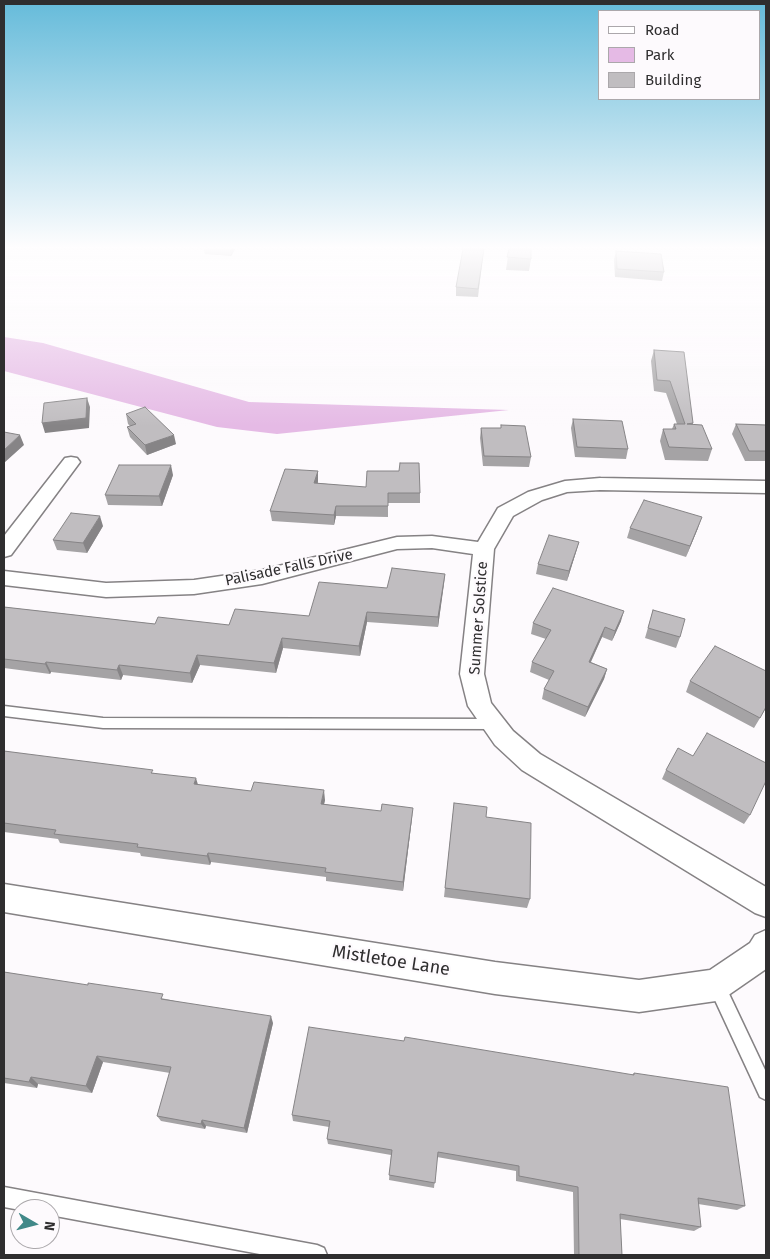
<!DOCTYPE html>
<html>
<head>
<meta charset="utf-8">
<style>
  body { margin:0 }
  #map { position:relative; width:770px; height:1259px; overflow:hidden; background:#fdfafd; font-family:"Fira Sans",sans-serif }
  canvas { display:block }
  .frame { position:absolute; inset:0; border:5px solid #2f2e2f; pointer-events:none }
  .legend { position:absolute; left:598px; top:10px; width:162px; height:90px; box-sizing:border-box; background:#fdfafd; border:1px solid #aba8ab; margin:0; padding:6px 9px; list-style:none; font-size:15px; color:#2f2e2f }
  .legend li { display:flex; align-items:center; gap:10px; height:25px }
  .legend b { width:25px; border:1px solid #aba8ab }
  .north { position:absolute; left:10px; top:1199px; width:50px; height:50px; box-sizing:border-box; background:#fdfafd; border:1px solid #aba8ab; border-radius:50%; rotate:98deg; font-size:14px; font-weight:700; line-height:20px; text-align:center; color:#2f2e2f }
  .north::after { content:''; display:block; margin:auto; width:18px; height:22px; background:#418989; clip-path:polygon(50% 0,100% 100%,50% 72%,0 100%) }
</style>
</head>
<body>
<div id="map">
<canvas width="770" height="1259"></canvas>
<div class="frame"></div>
<ul class="legend">
<li><b style="height:6px;background:#fff"></b>Road</li>
<li><b style="height:14px;background:#e5bae5"></b>Park</li>
<li><b style="height:14px;background:#c0bdc0"></b>Building</li>
</ul>
<div class="north">N</div>
</div>
<script>
const ctx = document.querySelector('canvas').getContext('2d');
ctx.lineJoin = 'round';
function paint(path, color) { ctx.fillStyle = color; ctx.fill(path, 'evenodd'); }
const shape = rows => new Path2D(rows.map(r => 'M' + r).join(''));
function stroke(path, color, width, dash) { ctx.strokeStyle = color; ctx.lineWidth = width; ctx.lineCap = dash ? 'butt' : 'round'; ctx.setLineDash(dash || []); ctx.stroke(path); }
function drawText(font, color, halo, rows, align = 'center') {
  ctx.font = font + ' "Fira Sans",sans-serif'; ctx.lineWidth = 4.5; ctx.setLineDash([]); ctx.textBaseline = 'middle'; ctx.strokeStyle = halo; ctx.fillStyle = color; for (const [text, x, y, turn = 0] of rows) {
    ctx.save(); ctx.translate(x, y); ctx.rotate((+turn || 0) * Math.PI / 180); ctx.textAlign = isNaN(turn) ? turn : align; if (halo) ctx.strokeText(text, 0, 0); ctx.fillText(text, 0, 0); ctx.restore();
  }
}
paint(shape([
  [4,337,43,343,249,402,509,410,277,434,217,427,4,371]
]), '#e5bae5');
const service = shape([
  [4,706,103,718,494,719,498,720,500,724,498,728,494,729,103,728,4,716,4,706],
  [716,977,722,979,766,1072,766,1100,760,1097,708,985,710,979,716,977],
  [4,1187,317,1245,324,1248,327,1255,265,1255,50,1215,50,1209,20,1210,4,1207,4,1187]
]);
const minor = shape([
  [71,457,77,458,80,462,11,555,4,557,4,536,65,458,71,457],
  [600,478,766,481,766,493,600,490,567,492,542,500,513,516,494,549,484,674,491,703,513,731,540,754,766,887,766,917,755,913,522,770,495,745,468,706,460,674,473,554,432,548,397,549,262,584,194,594,106,597,4,585,4,571,106,583,194,580,262,570,397,537,432,536,478,542,498,508,528,492,565,481,600,478],
  [4,884,495,962,639,980,710,970,750,943,755,935,766,930,766,969,727,996,716,1001,639,1012,495,994,4,912,4,884]
]);
stroke(service, '#858284', 3);
stroke(minor, '#858284', 3);
paint(service, '#fff');
paint(minor, '#fff');
paint(shape([
  [204,249,235,249,231,256,205,254],
  [509,249,531,259,529,271,506,270],
  [616,251,664,272,662,281,615,277,614,260],
  [483,256,478,297,456,296,456,287],
  [654,350,693,423,693,425,712,449,708,461,665,460,660,441,663,429,672,429,674,424,677,424,666,393,654,391,651,361],
  [126,414,176,444,147,455,130,437,127,427,130,426,128,424],
  [573,419,628,449,626,459,575,457,571,428],
  [736,424,766,425,766,461,745,461,732,434],
  [501,425,531,457,529,467,483,466,480,438,481,428,501,428],
  [318,471,318,483,420,493,420,503,388,503,388,517,336,516,334,525,272,521,270,511],
  [173,475,162,506,108,505,105,495],
  [103,526,87,553,57,550,53,540],
  [630,528,698,528,686,557,627,538],
  [579,542,576,552,567,581,536,574,538,564],
  [445,574,438,627,367,622,360,656,283,648,276,673,200,665,192,683,123,675,121,680,51,672,50,674,4,668,4,607,155,624,229,625,309,616,387,588],
  [653,610,680,637,676,648,645,638],
  [621,621,612,641,602,637,591,662,607,669,604,679,585,717,542,699,544,689,549,680,530,672,532,662,546,639,531,634,533,623],
  [766,671,766,708,754,728,686,692,690,681],
  [4,751,154,773,198,785,325,800,324,804,412,818,403,891,326,881,326,877,211,862,210,865,141,856,140,853,60,843,58,839,4,832],
  [666,770,750,815,744,824,662,779],
  [454,803,486,817,530,899,527,908,444,897],
  [4,972,166,999,273,1023,247,1133,206,1126,205,1129,161,1121,157,1116,170,1073,103,1062,92,1093,38,1084,37,1088,4,1083],
  [634,1073,745,1206,737,1210,698,1204,701,1227,694,1231,620,1219,622,1255,574,1255,573,1192,516,1181,516,1171,437,1157,434,1188,389,1180,391,1155,328,1144,327,1139,329,1127,293,1121,292,1115,632,1075]
]), '#a5a3a5');
paint(shape([
  [230,249,235,249,231,256],
  [87,398,90,407,89,428,45,433,42,423],
  [20,435,24,445,4,463,4,450],
  [174,435,176,444,147,455,145,445],
  [171,465,173,475,162,506,159,496],
  [318,471,318,481,315,493,314,483],
  [336,506,336,516,334,525,334,515],
  [100,516,103,526,87,553,83,543],
  [702,517,698,528,686,557,690,546],
  [579,542,576,552,567,581,569,571],
  [445,574,444,584,438,627,438,617],
  [624,611,621,621,612,641,615,631],
  [367,612,367,622,360,656,359,646],
  [605,627,602,637,586,672,589,662],
  [282,638,283,648,276,673,274,663],
  [197,655,200,665,192,683,190,673],
  [46,662,51,672,50,674,45,664],
  [119,665,123,675,121,680,117,670],
  [607,669,604,679,585,717,588,707],
  [196,778,199,788,194,784],
  [324,790,325,800,322,813,321,804],
  [413,808,412,818,403,891,403,882],
  [208,853,211,862,210,865,207,856],
  [271,1016,273,1023,247,1133,244,1128],
  [97,1056,103,1062,92,1093,86,1086],
  [31,1077,38,1084,37,1088,29,1082],
  [202,1120,206,1126,205,1129,201,1124]
]), '#868486');
const building = shape([
  [463,249,484,249,478,289,456,287,463,249],
  [509,249,531,249,531,259,507,257,509,249],
  [616,251,661,254,664,272,617,269,616,251],
  [654,350,684,352,693,423,687,424,702,425,712,449,669,447,663,429,676,429,674,424,685,424,670,381,657,380,654,350],
  [87,398,86,418,42,423,44,403,87,398],
  [145,407,174,435,145,445,127,427,136,424,126,414,145,407],
  [573,419,622,421,628,449,577,447,573,419],
  [736,424,766,425,766,451,749,451,736,424],
  [501,425,525,426,531,457,484,456,481,428,501,428,501,425],
  [4,432,20,435,4,450,4,432],
  [400,463,419,463,420,493,388,493,388,506,336,506,334,515,270,511,285,469,318,471,314,483,366,487,367,471,399,471,400,463],
  [119,465,171,465,159,496,105,495,119,465],
  [644,500,702,517,690,546,630,528,644,500],
  [71,513,100,516,83,543,53,540,71,513],
  [549,535,579,542,569,571,538,564,549,535],
  [392,568,445,574,438,617,367,612,359,646,282,638,274,663,197,655,190,673,119,665,117,670,46,662,45,664,4,659,4,607,155,624,158,617,229,625,235,609,309,616,319,582,387,588,392,568],
  [553,588,624,611,615,631,605,627,589,662,607,669,588,707,544,689,554,671,532,662,551,630,533,623,553,588],
  [653,610,685,619,680,637,648,628,653,610],
  [715,646,766,671,766,707,760,718,690,681,715,646],
  [707,733,766,763,766,781,750,815,666,770,678,748,693,756,707,733],
  [4,751,153,770,151,773,196,778,194,784,251,791,254,782,324,790,321,804,381,811,382,804,413,808,403,882,325,872,326,868,208,853,207,856,137,847,138,844,54,834,56,830,4,823,4,751],
  [454,803,487,807,486,817,531,823,530,899,445,888,454,803],
  [4,972,88,985,88,983,163,994,161,999,271,1016,244,1128,202,1120,201,1124,157,1116,171,1067,97,1056,86,1086,31,1077,29,1082,4,1078,4,972],
  [309,1027,404,1041,405,1037,634,1075,634,1073,728,1087,745,1206,698,1198,701,1227,620,1214,622,1255,579,1255,578,1187,519,1176,519,1166,438,1152,435,1183,389,1175,392,1150,327,1139,330,1121,292,1115,309,1027]
]);
paint(building, '#c0bdc0');
stroke(building, '#868486', 1);
const sky = ctx.createLinearGradient(0, 0, 0, 426);
sky.addColorStop(0, '#65bbda');
sky.addColorStop(0.58, '#fefdfe');
sky.addColorStop(1, '#fefdfe00');
ctx.fillStyle = sky;
ctx.fillRect(0, 0, 770, 426);
drawText('15px', '#2f2e2f', '#fdfafd', [
  ["Palisade Falls Drive",289,568,-12],
  ["Summer Solstice",479,618,-86]
]);
drawText('18px', '#2f2e2f', '#fdfafd', [
  ["Mistletoe Lane",391,961,9]
]);
</script>
</body>
</html>
